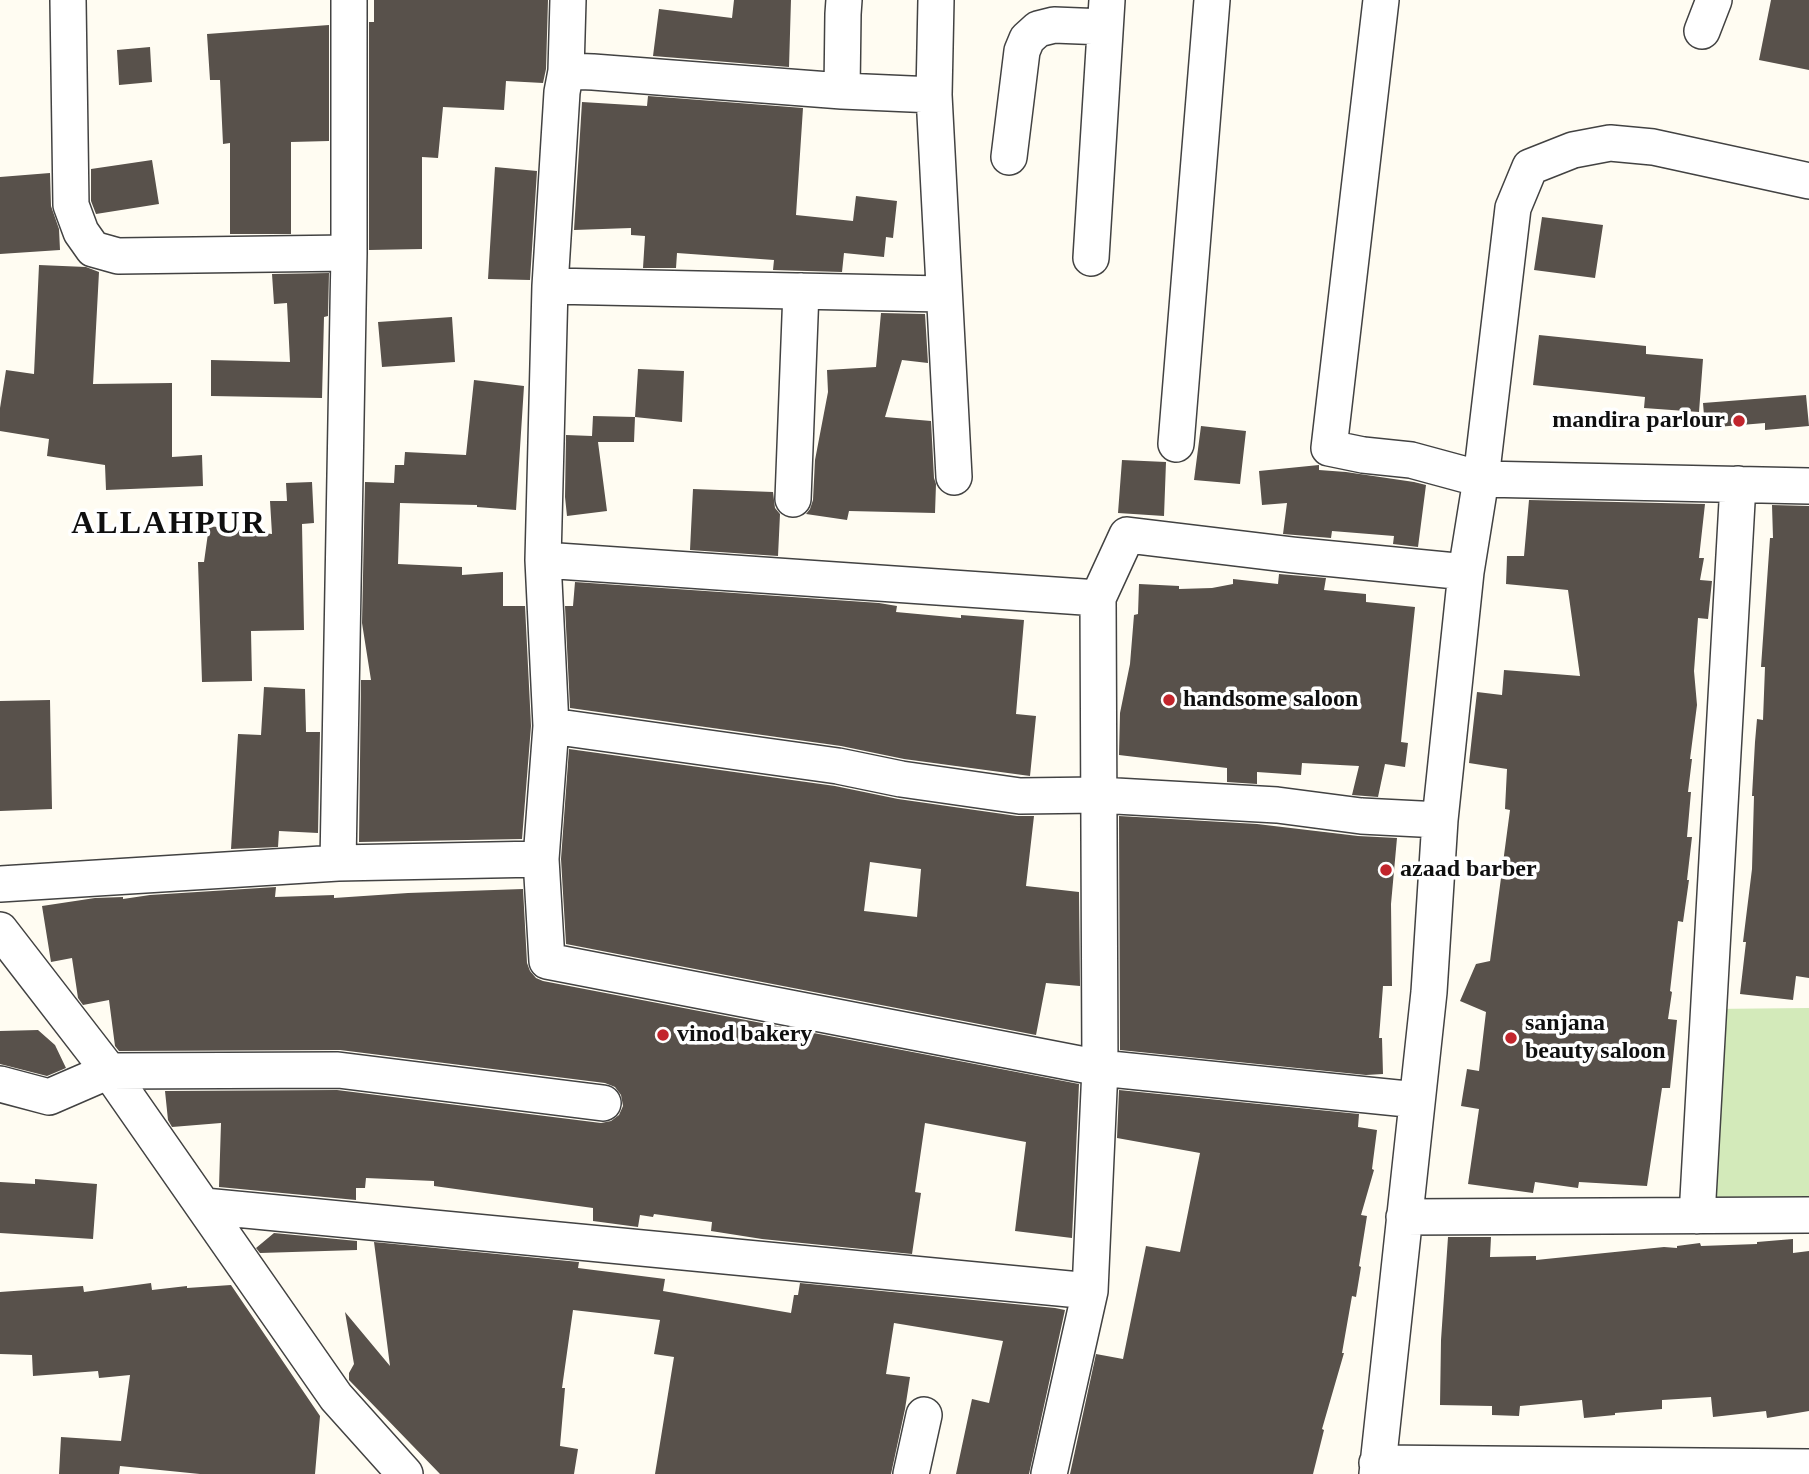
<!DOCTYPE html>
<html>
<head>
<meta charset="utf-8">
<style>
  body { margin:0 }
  canvas { display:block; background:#fffcf2 }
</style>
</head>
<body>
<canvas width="1809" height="1474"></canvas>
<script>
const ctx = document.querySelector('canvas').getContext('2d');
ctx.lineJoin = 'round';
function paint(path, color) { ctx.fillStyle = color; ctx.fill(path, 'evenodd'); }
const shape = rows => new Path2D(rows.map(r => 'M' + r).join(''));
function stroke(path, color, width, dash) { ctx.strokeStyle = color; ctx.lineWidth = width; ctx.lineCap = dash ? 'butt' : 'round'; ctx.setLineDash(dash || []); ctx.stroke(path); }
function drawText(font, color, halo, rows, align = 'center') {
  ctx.font = font + ' Georgia,serif'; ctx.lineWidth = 7; ctx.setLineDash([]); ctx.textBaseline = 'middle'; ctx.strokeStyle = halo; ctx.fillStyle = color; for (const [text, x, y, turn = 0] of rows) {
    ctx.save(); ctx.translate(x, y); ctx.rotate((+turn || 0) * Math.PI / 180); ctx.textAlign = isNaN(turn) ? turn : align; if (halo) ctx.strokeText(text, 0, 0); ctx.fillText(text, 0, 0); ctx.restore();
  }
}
paint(shape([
  [1809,1008,1809,1215,1697,1216,1708,1009]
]), '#d3eaba');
paint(shape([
  [374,0,548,0,546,69,543,83,506,81,504,110,443,107,438,158,422,157,422,249,369,250,369,22,374,22],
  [734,0,791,0,789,67,653,56,659,9,732,18],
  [1771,0,1809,0,1809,70,1759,60],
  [329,25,329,141,291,142,291,234,230,234,230,143,223,144,220,80,210,80,207,34],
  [150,47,152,82,119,85,117,50],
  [648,96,803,108,796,215,853,221,856,196,897,201,893,238,886,237,884,257,844,253,842,272,773,270,774,260,677,253,676,268,643,268,645,236,631,235,631,228,574,230,582,102,647,106],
  [152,160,159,204,96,214,91,201,91,169],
  [495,167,537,171,530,280,488,279],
  [50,173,51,206,59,229,60,250,0,254,0,177],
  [1542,217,1603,225,1595,278,1534,270],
  [39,265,86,267,99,272,93,384,172,383,172,457,202,455,203,486,106,490,105,465,47,456,49,439,0,431,0,408,6,370,34,374],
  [329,273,328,316,324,317,322,398,211,396,211,360,290,362,287,303,274,304,272,274],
  [881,313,925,314,928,363,902,360,885,417,931,421,934,478,936,484,935,513,849,511,847,520,806,514,810,509,813,500,815,460,828,392,827,370,876,367],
  [452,317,455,362,382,367,378,322],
  [1539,335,1646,346,1646,354,1703,359,1699,412,1644,408,1645,397,1533,385],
  [638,369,684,371,682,422,635,417],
  [474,380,524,386,516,510,477,507,477,505,400,503,398,564,462,567,462,575,503,572,503,606,525,606,531,726,522,839,359,842,361,680,371,680,362,623,365,482,394,483,395,465,404,465,405,452,466,455],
  [1806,395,1809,426,1765,430,1765,423,1705,428,1703,403],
  [593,416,635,417,634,442,598,442,607,511,567,516,565,497,566,435,592,436],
  [1201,426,1246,431,1240,484,1194,480],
  [1122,460,1166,462,1164,516,1118,513],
  [1319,465,1319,470,1346,472,1414,482,1426,485,1418,547,1393,544,1394,536,1332,531,1331,538,1283,534,1287,503,1262,505,1259,471],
  [312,482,314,523,302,524,304,630,251,631,252,681,202,682,198,562,204,562,209,526,272,534,270,501,287,501,286,483],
  [693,489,773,492,775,508,780,514,778,556,690,550],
  [1529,500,1705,504,1699,558,1704,558,1700,580,1712,581,1708,619,1698,618,1694,671,1697,705,1690,759,1692,759,1688,792,1691,792,1687,837,1692,837,1687,880,1689,880,1683,922,1678,921,1670,991,1672,992,1668,1019,1677,1020,1670,1088,1662,1088,1647,1186,1579,1182,1578,1188,1535,1182,1533,1193,1468,1184,1479,1109,1461,1106,1467,1069,1479,1071,1486,1012,1460,1001,1476,964,1490,961,1510,810,1505,809,1507,769,1469,763,1477,692,1502,695,1504,670,1580,676,1568,590,1506,584,1507,556,1524,556],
  [1772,505,1809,506,1809,978,1796,976,1793,1000,1740,994,1746,942,1743,942,1752,869,1754,796,1752,796,1755,742,1757,719,1763,720,1765,667,1761,667,1770,538,1773,538],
  [1279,574,1326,578,1324,590,1366,594,1366,602,1415,607,1401,742,1408,743,1405,767,1385,764,1378,797,1352,795,1359,766,1302,763,1301,775,1257,772,1257,784,1227,782,1227,768,1119,755,1120,713,1130,664,1134,615,1138,614,1139,584,1179,586,1179,589,1212,588,1233,584,1233,579,1278,584],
  [575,582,879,603,897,606,896,612,961,618,961,615,1024,620,1016,714,1036,716,1030,776,904,759,841,746,570,708,565,606,573,606],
  [264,687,305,689,306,732,320,732,318,833,279,831,278,847,231,849,238,734,261,735],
  [50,700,52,809,0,811,0,701],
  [569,749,835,786,898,799,1017,816,1034,816,1026,886,1079,892,1080,986,1046,983,1036,1035,566,944,561,859],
  [870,862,921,869,917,917,864,911],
  [1119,816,1257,824,1358,836,1397,838,1391,904,1392,986,1383,986,1379,1038,1382,1038,1383,1074,1366,1075,1120,1050],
  [276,887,275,897,334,895,334,898,408,893,523,889,527,963,530,971,536,978,543,981,1079,1084,1072,1238,1015,1231,1026,1142,925,1123,915,1192,921,1193,912,1254,762,1239,711,1231,712,1222,654,1214,653,1217,640,1215,638,1227,593,1221,593,1208,434,1186,434,1181,366,1178,365,1188,356,1188,356,1200,219,1187,221,1123,172,1127,168,1120,165,1091,337,1090,601,1123,611,1121,619,1115,623,1106,621,1095,615,1087,605,1083,340,1050,119,1051,115,1046,109,1000,83,1005,78,998,72,958,51,962,42,906,95,898,123,897,123,899,150,895],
  [38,1030,55,1045,66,1068,47,1076,0,1064,0,1031],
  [1119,1090,1359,1114,1358,1127,1377,1130,1372,1169,1374,1170,1361,1215,1367,1216,1359,1266,1361,1267,1356,1297,1352,1296,1342,1353,1344,1353,1322,1429,1324,1430,1313,1474,1070,1474,1096,1354,1123,1359,1146,1246,1180,1252,1200,1153,1117,1138],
  [35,1179,97,1184,93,1239,0,1233,0,1182,35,1184],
  [274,1233,357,1241,357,1250,260,1253,256,1248],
  [1448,1237,1491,1237,1490,1257,1536,1256,1536,1260,1664,1247,1677,1248,1677,1246,1700,1243,1701,1246,1757,1244,1757,1242,1793,1239,1793,1253,1809,1251,1809,1411,1767,1418,1766,1411,1713,1417,1711,1397,1662,1400,1662,1409,1615,1413,1615,1415,1584,1418,1582,1400,1520,1406,1519,1416,1492,1415,1492,1406,1440,1405,1441,1340],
  [374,1242,579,1262,578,1268,665,1279,663,1291,791,1313,794,1295,798,1295,800,1283,1055,1308,1065,1310,1029,1474,956,1474,972,1399,989,1403,1003,1341,894,1323,886,1374,910,1377,905,1409,891,1474,655,1474,674,1357,654,1354,660,1320,573,1310,562,1388,565,1388,560,1446,578,1449,574,1474,440,1474,349,1380,349,1373,354,1364,345,1312,390,1366],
  [151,1283,152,1290,187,1286,187,1288,231,1285,320,1416,315,1474,200,1474,120,1466,119,1474,59,1474,61,1437,121,1441,130,1375,99,1378,98,1371,33,1376,32,1355,0,1354,0,1292,83,1286,84,1292]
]), '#58514b');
const street = shape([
  [68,0,71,205,81,232,93,249,118,256,349,253],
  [568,0,566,71,562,92,550,286,543,560,551,726,541,859,547,961,1100,1068,1417,1100],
  [1381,0,1329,448,1363,455,1411,460,1481,479,1809,486],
  [1702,31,1714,0],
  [566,71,593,72,842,91,843,14,844,0],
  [842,91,934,95,936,0],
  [934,95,954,477],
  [1009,157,1022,51,1027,39,1038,29,1054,25,1105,27],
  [1091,258,1107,0],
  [550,286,943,294],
  [1176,444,1212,0],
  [793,499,801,291],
  [543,560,1098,598],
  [551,726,838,766,901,779,1020,796,1098,795,1277,805,1361,816,1440,820],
  [338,863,349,253,349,0],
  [0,884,338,863,541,859],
  [0,930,109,1071,336,1397,405,1474],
  [0,1084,49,1097,109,1071,338,1070,603,1103],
  [204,1206,1090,1291],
  [1697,1216,1738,484],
  [1404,1217,1809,1215],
  [1377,1463,1809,1467],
  [911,1474,924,1415],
  [1049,1474,1090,1291,1100,1068,1098,598,1127,535,1293,555,1466,572],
  [1377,1474,1429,992,1440,820,1466,572,1481,479,1513,208,1530,167,1573,150,1610,143,1653,147,1809,181]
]);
stroke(street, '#424242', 38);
stroke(street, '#fff', 35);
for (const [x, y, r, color] of [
  [1739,421,7,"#c2252c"],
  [1169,700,7,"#c2252c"],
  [1386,870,7,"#c2252c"],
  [663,1035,7,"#c2252c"],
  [1511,1038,7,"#c2252c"]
]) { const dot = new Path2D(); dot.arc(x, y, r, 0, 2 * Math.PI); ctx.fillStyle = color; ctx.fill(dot); stroke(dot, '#fff', 2.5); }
drawText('bold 24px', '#0f0f0f', '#fff', [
  ["mandira parlour",1725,421,"right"],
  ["handsome saloon",1183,700],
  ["azaad barber",1400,870],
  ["sanjana",1525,1024],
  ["beauty saloon",1525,1052],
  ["vinod bakery",677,1035]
], 'left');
ctx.letterSpacing = '2px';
drawText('bold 32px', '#0f0f0f', '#fff', [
  ["ALLAHPUR",169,525]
]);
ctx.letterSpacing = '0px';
</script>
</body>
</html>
